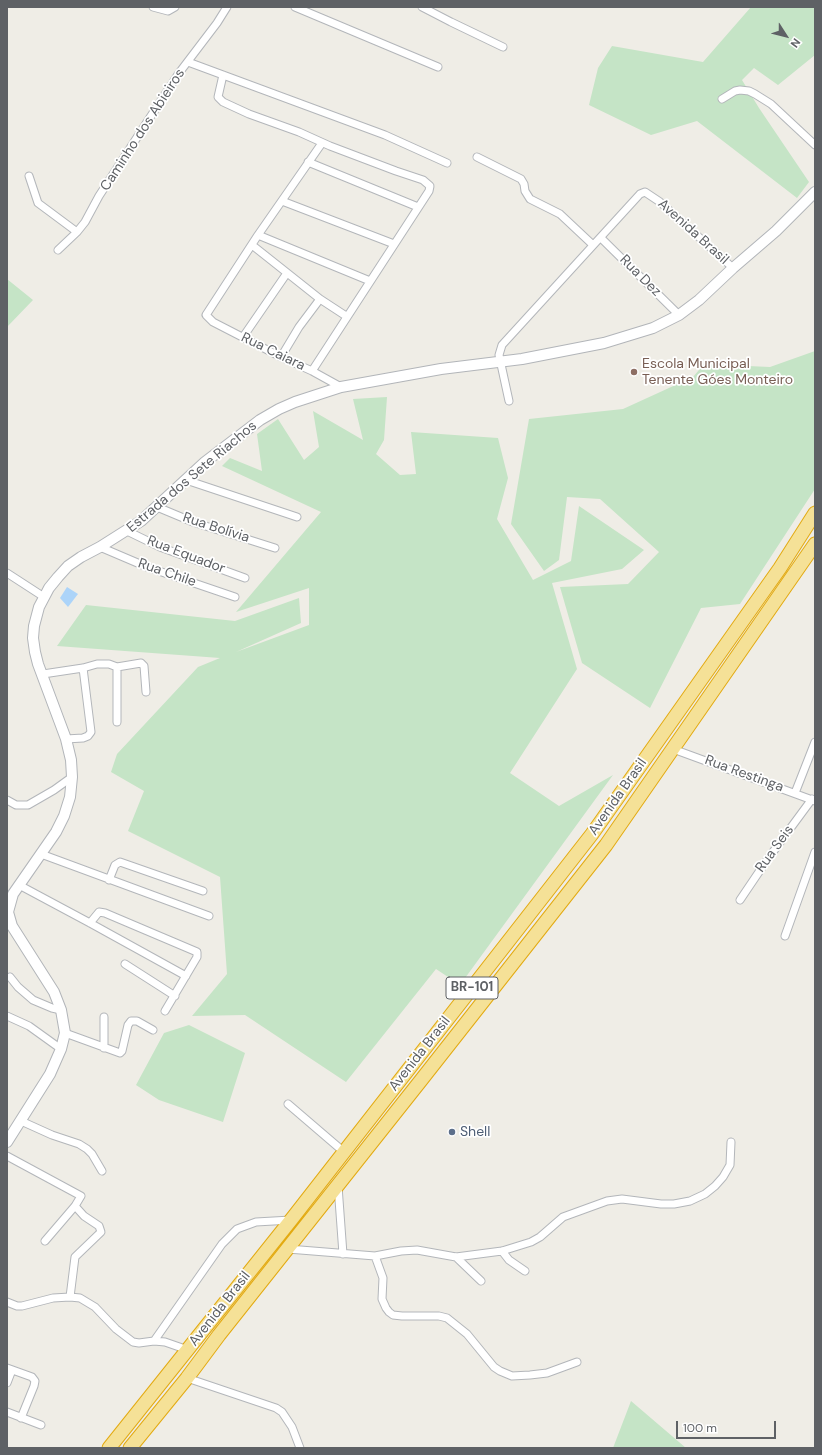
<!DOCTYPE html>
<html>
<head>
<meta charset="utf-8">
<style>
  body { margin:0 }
  #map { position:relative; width:822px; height:1455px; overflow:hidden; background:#efede6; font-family:"DM Sans",sans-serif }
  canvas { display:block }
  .frame { position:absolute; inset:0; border:8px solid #5e6165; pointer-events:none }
  .north { position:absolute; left:766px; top:16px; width:40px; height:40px; -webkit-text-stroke:3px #fff; paint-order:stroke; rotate:126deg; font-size:11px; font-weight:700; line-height:16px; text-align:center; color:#5e6165 }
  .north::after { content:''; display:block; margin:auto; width:14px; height:18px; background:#5e6165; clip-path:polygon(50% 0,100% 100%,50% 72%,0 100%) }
  .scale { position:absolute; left:676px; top:1421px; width:100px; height:18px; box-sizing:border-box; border:2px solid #5e6165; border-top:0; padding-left:5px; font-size:12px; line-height:14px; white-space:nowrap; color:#5e6165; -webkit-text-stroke:3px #fff; paint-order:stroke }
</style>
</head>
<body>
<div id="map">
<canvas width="822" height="1455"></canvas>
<div class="frame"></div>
<div class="north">N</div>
<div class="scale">100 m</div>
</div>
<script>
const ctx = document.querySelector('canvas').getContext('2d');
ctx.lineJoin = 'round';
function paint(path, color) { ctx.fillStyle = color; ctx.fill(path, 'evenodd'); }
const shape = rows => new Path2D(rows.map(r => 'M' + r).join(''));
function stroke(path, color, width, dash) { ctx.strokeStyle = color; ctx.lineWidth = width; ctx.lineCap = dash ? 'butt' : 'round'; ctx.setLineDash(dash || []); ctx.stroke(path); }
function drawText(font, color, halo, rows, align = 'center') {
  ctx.font = font + ' "DM Sans",sans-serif'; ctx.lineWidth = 3.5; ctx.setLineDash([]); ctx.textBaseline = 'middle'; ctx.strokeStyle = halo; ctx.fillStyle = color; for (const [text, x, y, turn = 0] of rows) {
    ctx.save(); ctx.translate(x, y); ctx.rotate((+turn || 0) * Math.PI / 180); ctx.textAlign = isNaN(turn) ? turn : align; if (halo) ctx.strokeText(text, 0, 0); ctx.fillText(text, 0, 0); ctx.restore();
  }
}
paint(shape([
  [751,7,815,7,815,55,778,85,754,68,742,80,759,108,809,182,797,198,697,121,651,135,589,105,598,68,612,46,703,62],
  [7,279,33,300,7,327],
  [815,351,815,489,740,604,701,608,650,708,582,663,560,587,628,584,659,552,600,499,567,497,559,560,544,571,511,524,529,419,623,409,693,377,704,364,770,367],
  [387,397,384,440,376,454,400,475,416,474,411,432,498,438,508,478,497,519,533,580,571,561,579,506,644,550,622,569,552,583,577,669,510,773,559,806,613,775,460,985,436,969,346,1082,245,1015,192,1016,227,974,220,877,128,831,144,791,111,772,117,754,198,667,220,658,57,646,86,605,235,621,299,598,301,623,236,652,309,625,309,588,236,612,321,512,222,466,230,458,262,471,257,434,278,419,304,460,319,447,313,411,363,440,353,399],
  [189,1025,245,1053,223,1122,159,1100,136,1085,164,1033],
  [631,1401,686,1448,613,1448]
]), '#c5e4c6');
paint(shape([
  [67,587,78,594,68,607,60,598]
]), '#acd4f9');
const street = shape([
  [153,7,168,11,175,7],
  [295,7,438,67],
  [422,7,451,22,503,47],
  [188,62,385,135,447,163],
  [223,75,218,97,223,102,249,114,299,132,330,146,396,171,423,180,430,186,429,191,312,371],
  [722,99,735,91,740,90,749,91,755,94,771,104,815,145],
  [322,143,258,235,206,315,213,322,281,357,312,371,341,387],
  [477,157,521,179,524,184,525,191,530,199,560,214,593,245],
  [308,162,418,207],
  [29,176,38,203,77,232],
  [282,201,394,244],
  [258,235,370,281],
  [601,238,679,315],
  [252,245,320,299,346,316],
  [58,250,77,232,85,222,99,196,162,99,179,73,217,23,227,7],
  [243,337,287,273],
  [281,357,299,327,320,299],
  [509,401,499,355,502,345,640,194,645,192,660,202,733,268],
  [186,480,297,517],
  [157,507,193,522,275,548],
  [127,531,160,547,245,578],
  [100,547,147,567,235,597],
  [7,573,44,597],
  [117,667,117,722],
  [43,674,83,668,97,664,109,664,117,667,141,663,144,666,146,692],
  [66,739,83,738,88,736,91,732,83,668],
  [673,749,815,801],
  [795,793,815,742],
  [7,800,16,805,28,805,54,790,72,777],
  [41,854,209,916],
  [109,880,115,865,120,862,203,891],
  [19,885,90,923,186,976],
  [740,900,767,860,812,799],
  [90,923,99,912,105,913,197,952,197,957,165,1011],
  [785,936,815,852],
  [125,964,175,996],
  [10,977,18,987,33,1000,52,1008,61,1010],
  [7,1016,29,1026,61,1049],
  [104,1017,104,1048],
  [65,1033,120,1053,122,1051,128,1025,131,1021,137,1021,153,1030],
  [288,1104,344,1152],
  [21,1121,52,1135,79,1144,87,1149,92,1154,102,1171],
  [7,1156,81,1196,75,1206,45,1241],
  [338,1186,343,1254],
  [288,1249,375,1256,401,1251,417,1250,456,1257,502,1251,531,1242,540,1237,563,1217,607,1201,622,1199,661,1204,674,1204,690,1201,705,1194,715,1186,723,1177,730,1165,731,1142],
  [502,1251,509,1260,525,1271],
  [375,1256,383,1278,382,1299,386,1308,389,1312,393,1315,402,1316,439,1316,447,1318,467,1334,494,1367,500,1371,512,1376,530,1375,547,1373,577,1362],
  [456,1257,481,1281],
  [70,1297,75,1257,101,1232,99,1226,84,1216,75,1206],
  [7,1302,17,1306,22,1306,53,1298,70,1297,80,1298,95,1307,116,1329,133,1342,139,1343,154,1341,165,1342,188,1350],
  [154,1341,222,1244,237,1229,256,1222,291,1220],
  [7,1368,32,1377,35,1381,34,1386,21,1418],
  [187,1378,276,1408,282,1412,292,1427,300,1448],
  [7,1383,12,1370],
  [7,1412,41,1425]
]);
const secondary = shape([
  [7,1142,50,1074,61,1049,65,1033,61,1010,54,992,12,926,8,912,13,894,56,832,64,816,70,797,72,777,71,760,66,739,38,664,35,652,33,638,34,626,39,607,49,588,58,577,68,566,81,557,100,547,141,521,205,462,260,420,279,409,295,402,341,387,441,369,522,359,604,343,653,328,679,315,699,300,733,268,776,231,815,192]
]);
const highway = shape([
  [109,1448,291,1220,592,834,780,568,815,513],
  [130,1448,187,1378,219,1335,422,1079,606,845,815,544]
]);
stroke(street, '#b3b6ba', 9);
stroke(secondary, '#b2b5b9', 12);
stroke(highway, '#e3aa11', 15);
stroke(street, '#fff', 7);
stroke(secondary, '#fff', 10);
stroke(highway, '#f5e197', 13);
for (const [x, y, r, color] of [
  [634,372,4,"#8d6e63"],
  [452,1132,4,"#5c6f8a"]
]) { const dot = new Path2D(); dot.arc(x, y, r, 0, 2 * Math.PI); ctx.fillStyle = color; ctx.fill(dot); stroke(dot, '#fff', 1.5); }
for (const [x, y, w] of [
  [472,988,52]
]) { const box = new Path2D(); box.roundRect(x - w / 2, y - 11, w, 22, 3); ctx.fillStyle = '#fff'; ctx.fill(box); stroke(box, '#5e6165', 1); }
drawText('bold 13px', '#5e6165', null, [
  ["BR-101",472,988]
]);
drawText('14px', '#5e6165', '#fff', [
  ["Caminho dos Abieiros",143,130,-57],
  ["Avenida Brasil",693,232,42],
  ["Rua Dez",640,276,45],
  ["Rua Caiara",273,352,26],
  ["Estrada dos Sete Riachos",192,477,-40],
  ["Rua Bolívia",216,528,18],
  ["Rua Equador",186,555,21],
  ["Rua Chile",167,573,19],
  ["Rua Restinga",744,774,20],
  ["Avenida Brasil",618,797,-55],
  ["Rua Seis",775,849,-54],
  ["Avenida Brasil",420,1054,-52],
  ["Avenida Brasil",220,1309,-52]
]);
drawText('14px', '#785e54', '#fff', [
  ["Escola Municipal",642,364],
  ["Tenente Góes Monteiro",642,380]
], 'left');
drawText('14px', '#4e5e75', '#fff', [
  ["Shell",460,1132]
], 'left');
</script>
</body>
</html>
